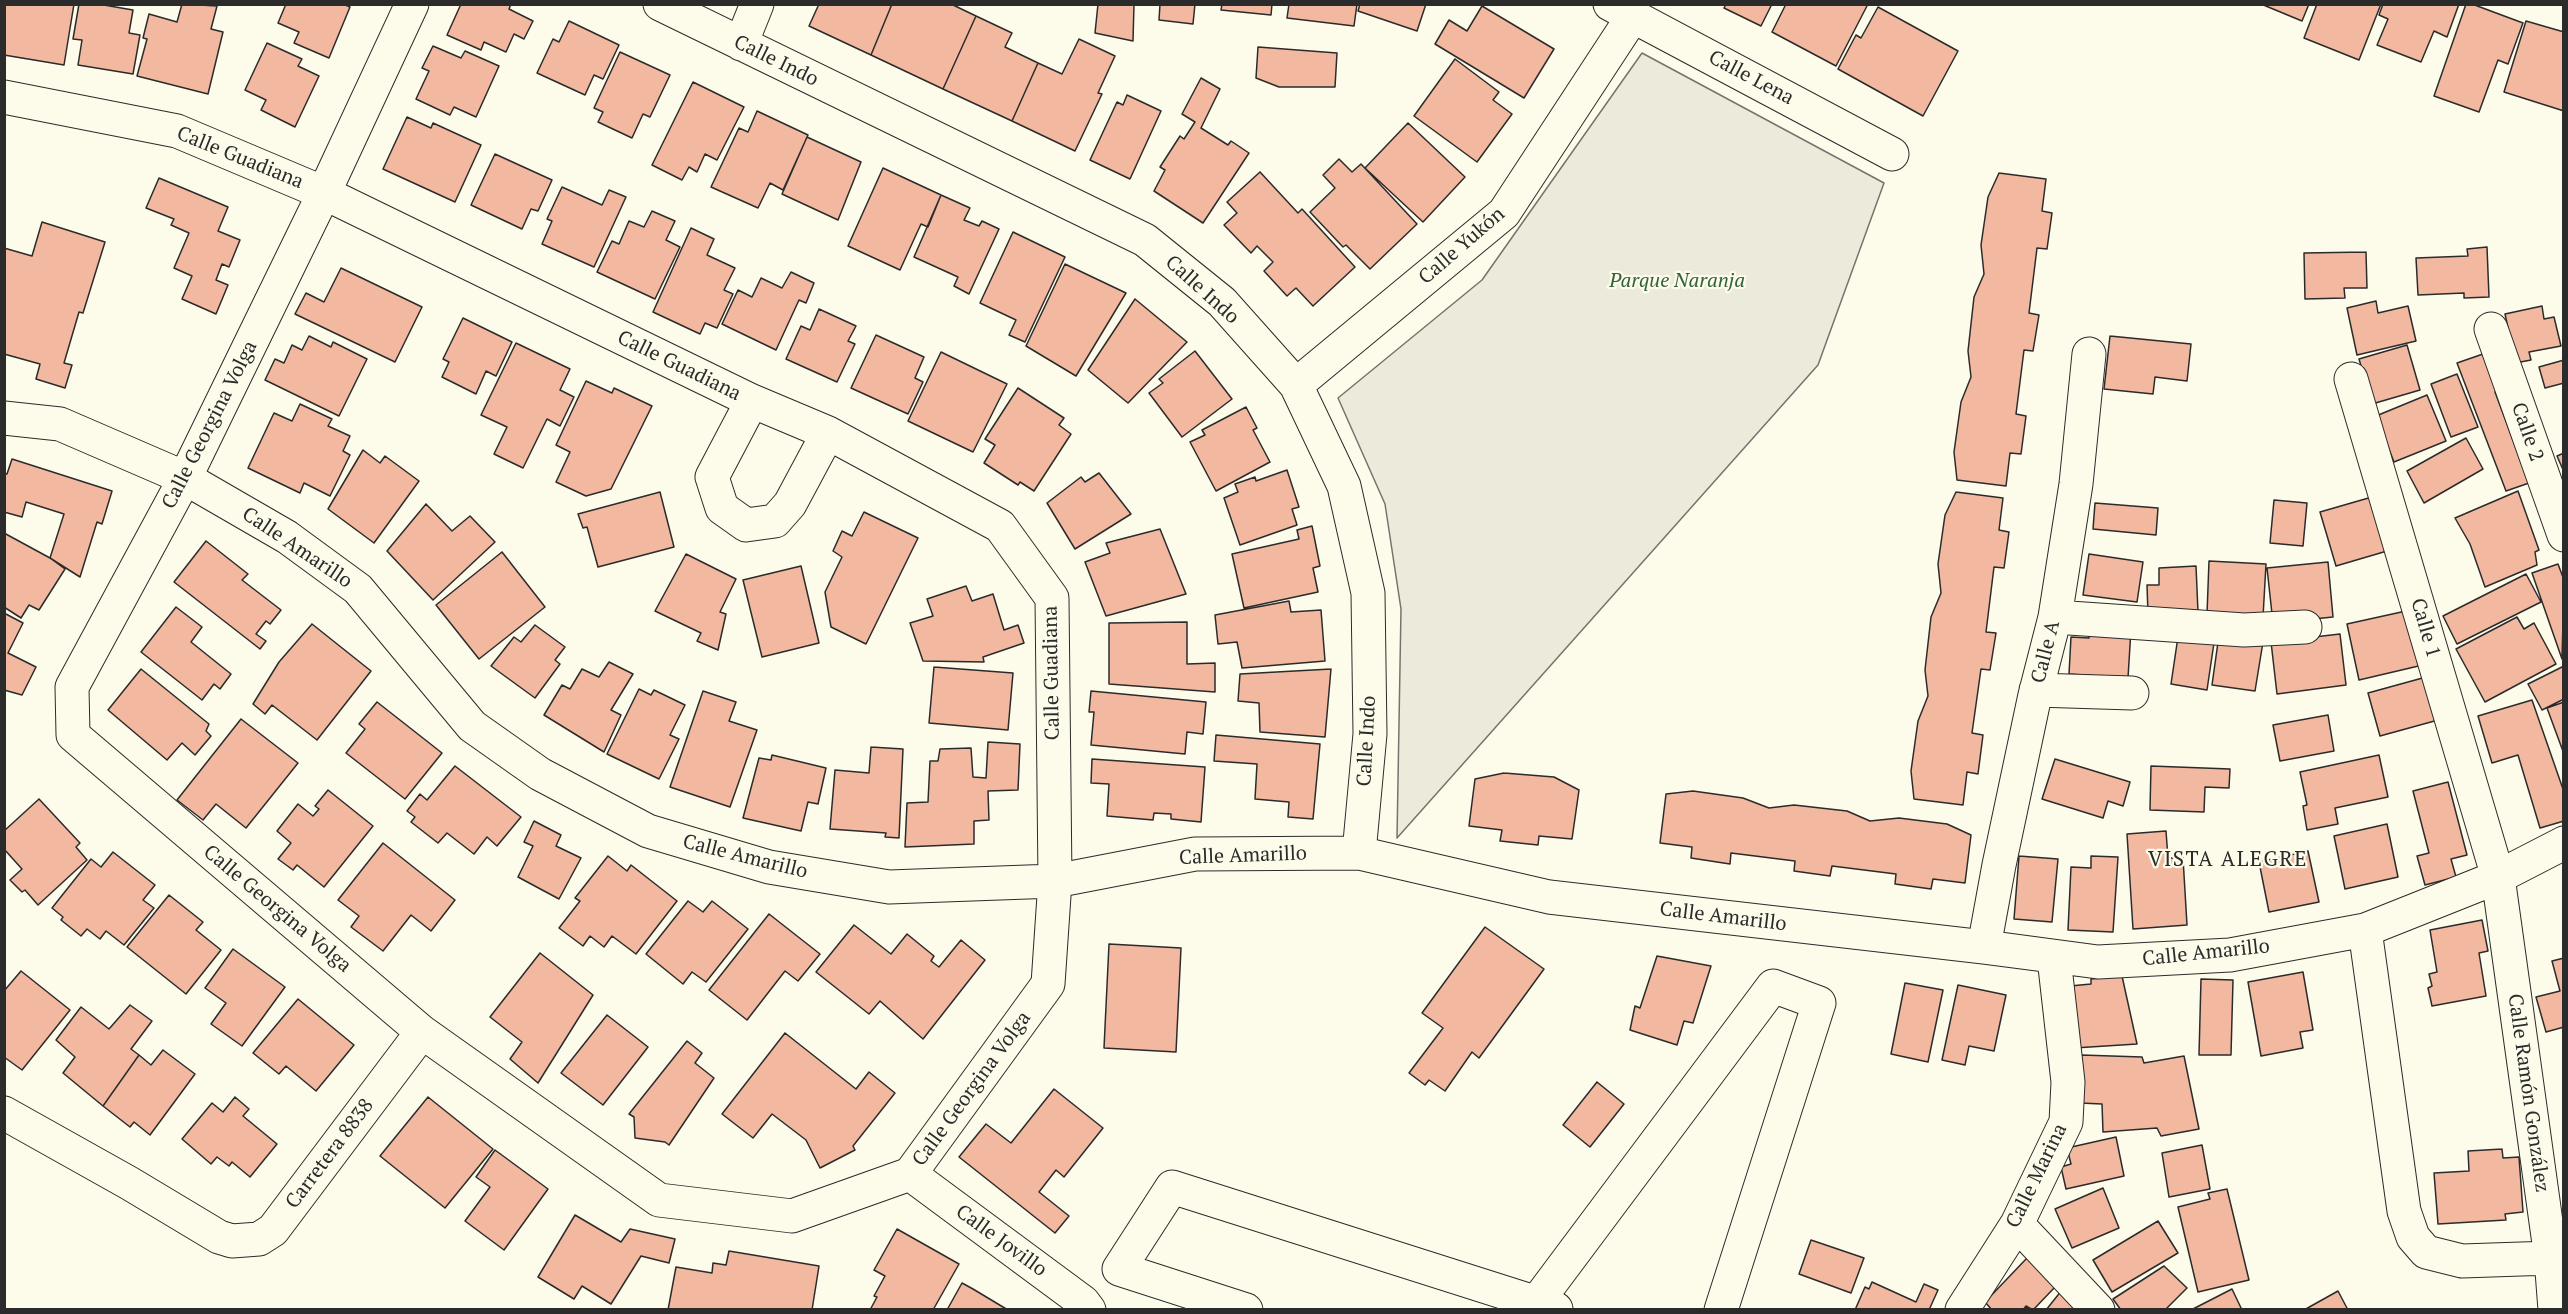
<!DOCTYPE html>
<html>
<head>
<meta charset="utf-8">
<style>
  body { margin:0 }
  #map { position:relative; width:2568px; height:1314px; overflow:hidden; background:#fdfbea; font-family:"PT Serif",serif }
  canvas { display:block }
  .frame { position:absolute; inset:0; border:6px solid #2b2b2b; pointer-events:none }
</style>
</head>
<body>
<div id="map">
<canvas width="2568" height="1314"></canvas>
<div class="frame"></div>
</div>
<script>
const ctx = document.querySelector('canvas').getContext('2d');
ctx.lineJoin = 'round';
function paint(path, color) { ctx.fillStyle = color; ctx.fill(path, 'evenodd'); }
const shape = rows => new Path2D(rows.map(r => 'M' + r).join(''));
function stroke(path, color, width, dash) { ctx.strokeStyle = color; ctx.lineWidth = width; ctx.lineCap = dash ? 'butt' : 'round'; ctx.setLineDash(dash || []); ctx.stroke(path); }
function drawText(font, color, halo, rows, align = 'center') {
  ctx.font = font + ' "PT Serif",serif'; ctx.lineWidth = 4.5; ctx.setLineDash([]); ctx.textBaseline = 'middle'; ctx.strokeStyle = halo; ctx.fillStyle = color; for (const [text, x, y, turn = 0] of rows) {
    ctx.save(); ctx.translate(x, y); ctx.rotate((+turn || 0) * Math.PI / 180); ctx.textAlign = isNaN(turn) ? turn : align; if (halo) ctx.strokeText(text, 0, 0); ctx.fillText(text, 0, 0); ctx.restore();
  }
}
const green = shape([
  [1642,53,1884,183,1818,365,1397,838,1401,609,1385,504,1338,398,1482,280,1642,53]
]);
paint(green, '#ecebdb');
stroke(green, '#74746e', 1.5);
const building = shape([
  [4,4,74,4,64,65,4,55,4,4],
  [79,4,98,4,133,10,129,33,140,35,133,74,78,65,82,40,73,39,79,4],
  [182,4,217,6,211,29,223,32,208,94,137,76,147,39,143,38,149,14,177,22,182,4],
  [286,4,343,4,350,7,329,58,294,43,299,32,278,23,286,4],
  [461,4,511,4,509,9,533,21,524,39,514,34,506,52,484,42,481,50,447,35,461,4],
  [819,4,892,4,871,55,809,26,819,4],
  [892,4,951,4,976,16,943,89,871,55,892,4],
  [1098,4,1134,4,1133,41,1095,33,1098,4],
  [1160,4,1195,4,1193,24,1159,20,1160,4],
  [1222,4,1272,4,1271,15,1221,10,1222,4],
  [1289,4,1357,4,1354,26,1287,18,1289,4],
  [1360,4,1426,4,1417,31,1358,11,1360,4],
  [1726,4,1772,4,1761,26,1724,8,1726,4],
  [1786,4,1868,4,1836,66,1772,32,1786,4],
  [2261,4,2309,4,2302,21,2261,4],
  [2317,4,2381,4,2359,60,2304,38,2317,4],
  [2383,4,2459,4,2447,37,2434,31,2421,62,2377,45,2388,19,2379,15,2383,4],
  [2466,4,2472,4,2523,23,2508,64,2498,60,2479,112,2434,96,2466,4],
  [1482,6,1554,49,1524,98,1435,44,1449,20,1467,31,1482,6],
  [1878,7,1958,51,1923,116,1838,69,1856,35,1861,38,1878,7],
  [976,16,1012,33,1005,47,1038,63,1012,121,943,89,976,16],
  [569,21,619,45,603,79,594,75,585,95,537,73,553,39,559,42,569,21],
  [2526,21,2564,32,2564,111,2504,92,2526,21],
  [1079,39,1115,56,1098,93,1102,94,1075,151,1012,121,1038,63,1062,74,1079,39],
  [267,43,302,59,298,66,319,76,295,127,261,110,266,100,245,90,267,43],
  [433,46,461,58,465,51,499,66,476,117,454,107,450,115,416,99,429,71,422,68,433,46],
  [1258,47,1337,53,1335,87,1279,87,1256,78,1258,47],
  [620,52,670,75,650,117,643,114,632,138,598,122,603,112,594,108,620,52],
  [1455,59,1499,92,1493,100,1512,114,1477,162,1414,116,1455,59],
  [1201,78,1220,89,1201,128,1228,145,1231,141,1249,153,1203,223,1154,191,1165,170,1160,167,1180,136,1184,139,1195,122,1182,114,1201,78],
  [693,82,744,107,717,160,705,154,697,172,689,167,682,180,652,165,693,82],
  [1127,95,1161,111,1130,179,1090,160,1117,102,1123,105,1127,95],
  [757,111,808,135,783,190,770,183,758,208,711,187,739,128,748,132,757,111],
  [407,117,431,128,433,123,481,145,455,202,383,169,407,117],
  [1408,123,1465,177,1423,222,1365,168,1408,123],
  [807,137,861,162,838,220,782,194,807,137],
  [495,154,552,180,538,211,531,209,522,229,471,205,495,154],
  [1339,159,1352,172,1361,164,1417,224,1370,269,1346,245,1343,247,1310,212,1335,188,1323,175,1339,159],
  [883,168,941,195,928,227,921,224,900,270,848,246,883,168],
  [1260,172,1298,213,1302,209,1355,267,1313,306,1296,288,1287,296,1264,271,1273,262,1257,246,1251,253,1224,225,1237,213,1227,202,1260,172],
  [1999,173,2046,179,2042,211,2052,213,2047,249,2037,248,2029,313,2039,315,2033,351,2024,350,2016,414,2026,416,2021,454,2010,453,2006,486,1957,480,1954,452,1961,402,1971,377,1968,351,1974,297,1984,274,1981,245,1988,197,1999,173],
  [159,178,228,207,218,231,240,240,229,267,222,264,216,280,228,285,216,314,182,299,192,276,174,268,189,233,171,225,174,219,146,208,159,178],
  [562,187,602,205,609,190,626,197,594,267,542,244,552,221,547,219,562,187],
  [941,195,970,208,964,220,979,226,982,221,999,229,969,294,954,286,958,277,914,257,941,195],
  [652,211,675,221,666,240,680,247,655,299,597,272,612,241,619,244,629,221,644,227,652,211],
  [42,222,105,242,83,313,79,312,64,363,72,365,65,388,36,379,40,364,4,354,4,248,32,256,42,222],
  [691,228,714,239,707,255,735,268,724,290,733,294,717,328,705,323,700,334,653,312,691,228],
  [1013,232,1065,257,1025,342,1009,335,1016,320,980,303,1013,232],
  [2487,247,2489,297,2464,298,2464,293,2418,295,2416,258,2468,256,2467,249,2487,247],
  [2366,252,2367,288,2344,288,2345,298,2305,299,2304,253,2366,252],
  [1065,264,1126,293,1076,376,1026,346,1065,264],
  [341,268,422,307,395,362,295,314,306,293,324,302,341,268],
  [791,272,814,283,806,303,799,300,776,350,722,324,738,290,752,297,761,278,782,288,791,272],
  [1135,299,1187,342,1128,403,1088,370,1135,299],
  [2376,301,2378,313,2408,306,2416,341,2357,355,2347,308,2376,301],
  [2542,306,2544,319,2554,317,2561,346,2529,352,2531,360,2510,364,2510,337,2505,314,2542,306],
  [819,309,856,326,848,341,855,344,837,382,786,359,801,326,810,330,819,309],
  [463,318,512,342,496,376,486,371,476,394,442,377,449,362,443,359,463,318],
  [876,335,924,357,915,378,923,382,908,414,851,388,876,335],
  [309,336,331,347,333,342,367,359,339,416,265,380,275,359,284,363,292,345,302,350,309,336],
  [2110,336,2191,344,2187,381,2155,377,2153,394,2104,389,2110,336],
  [516,343,570,369,560,390,574,397,560,426,547,419,523,468,494,454,507,427,481,415,516,343],
  [2407,345,2420,390,2372,404,2359,359,2407,345],
  [1195,351,1232,399,1182,437,1149,393,1163,383,1159,379,1195,351],
  [941,352,1007,384,973,452,908,421,941,352],
  [2483,354,2497,391,2495,392,2529,483,2506,491,2457,363,2483,354],
  [2564,360,2564,383,2545,388,2539,367,2564,360],
  [2457,374,2478,427,2451,437,2431,384,2457,374],
  [586,381,612,393,614,388,652,406,611,489,586,496,556,482,570,452,556,445,586,381],
  [1018,388,1064,418,1059,425,1071,434,1034,491,1020,482,1018,485,984,463,995,445,985,439,1018,388],
  [2427,395,2446,441,2394,462,2376,416,2427,395],
  [300,404,332,419,328,426,350,436,343,451,350,455,330,496,304,483,300,493,248,468,274,413,292,421,300,404],
  [1246,407,1257,428,1253,430,1270,462,1216,491,1190,442,1205,435,1202,430,1246,407],
  [2466,438,2483,469,2424,503,2407,471,2466,438],
  [363,450,380,463,385,456,419,481,374,543,328,509,363,450],
  [2564,453,2564,472,2557,456,2564,453],
  [12,459,112,491,102,524,97,522,80,577,50,558,64,514,26,502,22,517,4,512,4,473,7,474,12,459],
  [1287,470,1299,507,1292,509,1297,525,1240,545,1224,498,1238,492,1235,484,1255,477,1256,481,1287,470],
  [1099,473,1131,514,1075,549,1047,503,1081,477,1085,482,1099,473],
  [2518,491,2539,550,2535,552,2537,565,2485,587,2470,544,2455,518,2518,491],
  [660,492,674,547,598,567,587,527,583,528,578,514,660,492],
  [1956,492,2003,498,1999,530,2009,532,2004,568,1994,567,1986,632,1996,633,1990,670,1981,669,1972,733,1983,735,1978,774,1967,772,1963,805,1914,799,1911,771,1918,721,1928,696,1925,670,1931,617,1941,593,1938,564,1945,515,1956,492],
  [2372,497,2387,551,2336,566,2320,512,2372,497],
  [2274,500,2307,503,2303,546,2270,543,2274,500],
  [2095,503,2158,508,2156,535,2093,529,2095,503],
  [426,504,452,531,470,516,495,542,433,600,387,551,426,504],
  [864,512,918,538,866,644,831,627,825,592,842,557,833,551,842,531,852,536,864,512],
  [1312,526,1320,566,1313,568,1318,592,1244,608,1232,554,1299,539,1297,530,1312,526],
  [1160,529,1186,594,1106,616,1085,562,1110,553,1106,543,1160,529],
  [4,533,50,558,65,569,39,610,29,605,21,618,4,607,4,533],
  [206,541,248,574,242,580,281,610,270,624,266,621,256,634,266,641,260,649,174,582,206,541],
  [502,552,545,607,479,659,436,605,502,552],
  [686,554,736,579,720,612,726,614,718,650,697,641,701,633,655,611,686,554],
  [2089,554,2143,562,2137,602,2083,595,2089,554],
  [2209,561,2266,564,2263,617,2207,614,2209,561],
  [2328,562,2333,617,2273,623,2267,568,2328,562],
  [2558,564,2564,580,2562,659,2532,573,2558,564],
  [801,566,819,643,762,657,743,580,801,566],
  [2196,566,2198,612,2148,614,2147,585,2159,585,2159,568,2196,566],
  [2526,574,2541,602,2457,644,2443,616,2526,574],
  [966,586,972,601,993,594,1004,630,1018,625,1024,643,983,657,984,662,923,661,910,623,933,616,927,599,966,586],
  [1289,601,1291,612,1321,610,1325,661,1242,668,1237,642,1218,644,1215,615,1289,601],
  [176,607,202,627,191,642,231,674,220,689,214,684,202,700,141,652,176,607],
  [2415,609,2427,664,2359,680,2347,624,2415,609],
  [4,613,23,623,8,653,36,667,22,695,4,690,4,613],
  [2517,617,2524,629,2534,623,2556,664,2485,702,2456,649,2517,617],
  [1187,622,1187,664,1215,663,1215,692,1109,684,1109,623,1187,622],
  [312,624,371,671,317,740,272,705,265,714,253,704,279,662,312,624],
  [535,625,565,647,555,660,560,664,535,698,491,666,514,637,521,642,535,625],
  [2090,626,2131,629,2128,678,2069,674,2071,637,2089,638,2090,626],
  [2179,630,2215,636,2207,690,2171,684,2179,630],
  [2340,634,2346,685,2277,694,2271,642,2340,634],
  [2219,635,2263,642,2255,691,2212,685,2219,635],
  [609,662,633,674,611,710,621,715,604,752,544,715,562,685,570,689,582,669,599,677,609,662],
  [2564,666,2564,699,2542,710,2528,684,2564,666],
  [934,667,1013,673,1008,730,929,723,934,667],
  [141,669,209,724,206,731,211,736,195,755,182,743,167,760,108,710,141,669],
  [1331,669,1325,737,1260,732,1259,703,1238,701,1240,674,1331,669],
  [2437,674,2449,717,2380,736,2368,693,2437,674],
  [639,689,651,695,654,690,685,705,670,735,679,739,659,779,607,754,639,689],
  [703,691,736,702,729,721,757,730,730,807,670,787,703,691],
  [1091,691,1206,702,1203,734,1187,732,1185,754,1091,745,1094,712,1089,712,1091,691],
  [2532,700,2564,792,2564,821,2540,828,2518,755,2492,763,2478,716,2532,700],
  [377,702,442,753,405,799,346,753,365,729,359,724,377,702],
  [2564,702,2564,754,2547,708,2564,702],
  [2328,715,2334,751,2280,761,2273,725,2328,715],
  [241,719,298,763,246,828,216,804,203,820,177,800,241,719],
  [1216,735,1320,744,1313,819,1288,817,1289,802,1255,799,1257,764,1214,761,1216,735],
  [988,742,1020,744,1018,790,988,791,989,820,974,821,974,844,905,847,907,803,928,802,930,761,938,761,940,749,971,748,973,777,986,778,988,742],
  [871,747,903,749,899,838,885,837,886,833,830,829,835,770,869,773,871,747],
  [772,755,826,768,818,804,808,802,801,831,743,818,759,758,771,760,772,755],
  [2379,755,2388,797,2335,808,2338,824,2307,830,2303,806,2307,805,2300,772,2379,755],
  [1092,759,1205,767,1201,822,1171,819,1171,814,1154,813,1153,820,1107,816,1109,784,1091,783,1092,759],
  [2055,759,2130,782,2123,806,2108,801,2103,818,2042,799,2055,759],
  [455,766,521,817,497,846,487,837,474,854,447,833,438,843,411,822,415,817,407,811,420,794,427,800,455,766],
  [2151,766,2230,769,2229,788,2205,787,2204,812,2150,810,2151,766],
  [1504,773,1554,777,1579,790,1572,839,1539,836,1538,845,1500,841,1502,830,1469,826,1475,779,1504,773],
  [2448,782,2467,855,2451,859,2456,877,2425,885,2417,856,2429,853,2413,791,2448,782],
  [328,790,373,826,324,887,297,865,293,870,278,859,291,843,277,831,298,804,313,816,319,809,315,806,328,790],
  [1693,791,1743,798,1769,808,1794,805,1847,811,1870,821,1899,818,1947,824,1971,835,1965,883,1933,879,1931,889,1895,884,1896,874,1832,866,1830,876,1794,871,1795,861,1731,853,1730,864,1691,858,1692,847,1660,843,1666,794,1693,791],
  [39,799,80,843,76,847,87,860,38,905,25,890,22,892,10,880,22,869,4,849,4,831,39,799],
  [534,821,561,835,556,846,581,858,559,899,518,877,533,846,524,842,534,821],
  [2387,824,2398,877,2345,889,2334,836,2387,824],
  [2166,831,2168,858,2183,858,2187,925,2133,929,2127,834,2166,831],
  [383,843,455,900,431,931,411,915,383,951,351,927,359,916,338,900,383,843],
  [2308,851,2319,902,2269,912,2259,862,2308,851],
  [113,852,155,885,143,900,154,908,124,945,106,931,100,939,87,929,81,936,61,920,63,917,52,908,91,859,101,867,113,852],
  [608,856,627,871,631,865,677,901,636,954,612,936,604,947,590,936,583,946,559,928,580,901,575,898,608,856],
  [2019,856,2058,859,2052,922,2014,919,2019,856],
  [2091,856,2118,857,2113,932,2068,930,2071,867,2091,868,2091,856],
  [169,895,203,922,196,930,221,950,186,994,127,947,169,895],
  [688,901,703,912,712,901,748,929,706,982,692,972,683,984,646,954,688,901],
  [769,914,820,954,798,981,785,971,747,1020,709,990,769,914],
  [2482,920,2488,951,2479,953,2486,996,2432,1006,2428,988,2432,986,2429,974,2437,972,2430,930,2482,920],
  [854,925,891,954,907,934,934,956,931,961,939,967,961,940,985,960,923,1039,880,1001,869,1014,816,972,854,925],
  [1485,927,1544,969,1479,1058,1472,1052,1445,1091,1429,1080,1425,1085,1409,1073,1443,1028,1422,1013,1485,927],
  [1109,944,1181,948,1176,1052,1104,1048,1109,944],
  [233,949,285,987,242,1046,211,1024,226,1003,205,988,233,949],
  [540,953,593,995,538,1083,510,1059,522,1042,490,1017,540,953],
  [1657,956,1711,966,1693,1023,1684,1021,1677,1045,1630,1030,1635,1006,1640,1008,1657,956],
  [2564,958,2564,1027,2546,1032,2536,997,2560,991,2552,961,2564,958],
  [21,971,70,1010,22,1070,4,1057,4,991,21,971],
  [2303,972,2313,1030,2300,1032,2303,1048,2261,1056,2248,982,2303,972],
  [2122,976,2137,1044,2074,1048,2070,986,2091,984,2091,979,2122,976],
  [2201,979,2233,980,2231,1055,2199,1055,2201,979],
  [1905,983,1943,990,1928,1062,1891,1054,1905,983],
  [1958,985,2006,995,1994,1051,1969,1046,1965,1065,1942,1060,1958,985],
  [298,999,354,1045,316,1091,286,1066,279,1074,253,1053,298,999],
  [130,1005,152,1021,131,1049,139,1055,103,1106,63,1073,75,1057,56,1040,81,1007,109,1029,130,1005],
  [607,1015,648,1047,603,1105,561,1073,607,1015],
  [785,1033,856,1089,869,1072,895,1093,853,1146,855,1150,820,1168,806,1140,772,1114,753,1138,722,1114,785,1033],
  [687,1041,702,1053,695,1063,714,1078,669,1145,665,1142,635,1138,634,1117,629,1114,687,1041],
  [163,1050,195,1074,150,1135,134,1122,130,1127,103,1106,139,1055,151,1065,163,1050],
  [2081,1055,2142,1057,2144,1063,2184,1056,2199,1129,2161,1136,2157,1128,2103,1132,2102,1104,2080,1103,2081,1055],
  [1597,1082,1624,1104,1590,1147,1563,1125,1597,1082],
  [1054,1089,1103,1128,1064,1177,1056,1170,1039,1192,1069,1216,1055,1233,959,1157,986,1124,1011,1143,1054,1089],
  [235,1097,249,1109,243,1116,277,1144,250,1177,232,1162,229,1166,217,1157,211,1164,182,1139,212,1103,223,1112,235,1097],
  [428,1097,493,1149,445,1208,380,1156,428,1097],
  [2116,1137,2124,1176,2066,1189,2061,1167,2071,1164,2067,1148,2116,1137],
  [2202,1145,2210,1189,2169,1197,2162,1153,2202,1145],
  [2502,1149,2503,1158,2519,1157,2523,1212,2505,1214,2506,1220,2438,1224,2434,1173,2469,1171,2468,1151,2502,1149],
  [495,1150,548,1189,504,1250,465,1221,490,1187,476,1177,495,1150],
  [2103,1188,2119,1228,2072,1248,2055,1209,2103,1188],
  [2227,1189,2249,1280,2198,1292,2178,1207,2210,1199,2208,1193,2227,1189],
  [575,1215,621,1242,630,1229,675,1239,669,1263,641,1256,611,1304,582,1286,574,1299,538,1277,575,1215],
  [2158,1221,2178,1253,2112,1292,2093,1260,2158,1221],
  [897,1229,959,1264,933,1310,870,1310,877,1297,874,1296,885,1276,874,1270,897,1229],
  [1811,1240,1864,1258,1851,1293,1799,1274,1811,1240],
  [729,1251,819,1266,812,1310,668,1310,676,1267,712,1273,713,1263,726,1265,729,1251],
  [2027,1258,2056,1286,2033,1310,2026,1306,2023,1310,1992,1310,1985,1302,2027,1258],
  [2164,1266,2187,1288,2165,1310,2121,1310,2113,1299,2164,1266],
  [1872,1282,1916,1302,1924,1284,1938,1290,1929,1310,1855,1310,1865,1287,1869,1289,1872,1282],
  [962,1283,973,1289,1008,1310,947,1310,962,1283],
  [2232,1289,2242,1310,2191,1310,2232,1289],
  [2062,1290,2083,1310,2046,1310,2062,1290],
  [2338,1291,2348,1310,2304,1310,2338,1291]
]);
paint(building, '#f2b8a0');
stroke(building, '#2b2b2b', 1.5);
const minor = shape([
  [660,4,1145,240,1222,302,1296,385,1344,486,1368,593,1370,734,1359,853],
  [1610,4,1892,154],
  [741,44,757,4],
  [4,97,177,131,324,193,752,401,828,433,1000,526,1052,598,1055,881,1048,984,910,1174,792,1216,659,1200,422,1032,73,735,72,687,185,478,324,193,412,4],
  [2491,329,2564,535],
  [2351,379,2498,877,2551,1258,2555,1310],
  [1296,385,1504,213,1633,16],
  [752,401,712,477,722,508,746,525,775,521,790,504,828,433],
  [4,418,60,424,185,478,287,537,358,589,472,726,540,774,648,831,769,867,889,887,1055,881,1195,854,1359,853,1549,897,1984,947,2098,962,2230,955,2365,930,2498,877,2564,843],
  [2055,617,2244,630,2305,627],
  [2036,690,2132,693],
  [2365,930,2404,1211,2413,1237,2426,1252,2462,1261,2551,1258,2564,1256],
  [1984,947,1999,865,2035,695,2055,617,2076,484,2089,354],
  [4,1113,129,1183,219,1237,232,1241,259,1239,273,1230,422,1032],
  [910,1174,1083,1302,1089,1310],
  [2017,1224,2098,1310],
  [1536,1303,1773,986,1819,1003,1721,1310],
  [1246,1310,1119,1269,1172,1187,1556,1309],
  [1962,1310,2017,1224,2066,1122,2068,1082,2054,958]
]);
stroke(minor, '#2b2b2b', 35);
stroke(minor, '#fdfbea', 33);
drawText('20px', '#2b2b2b', '#fdfbea', [
  ["Calle Indo",776,61,26],
  ["Calle Lena",1751,78,28],
  ["Calle Guadiana",240,158,22],
  ["Calle Yukón",1462,246,-41],
  ["Calle Indo",1202,290,42],
  ["Calle Guadiana",679,366,26],
  ["Calle Georgina Volga",210,425,-63],
  ["Calle 2",2527,432,71],
  ["Calle Amarillo",297,548,34],
  ["Calle 1",2425,628,74],
  ["Calle A",2046,652,-76],
  ["Calle Guadiana",1052,673,-91],
  ["Calle Indo",1367,741,-87],
  ["Calle Amarillo",1243,856,-2],
  ["Calle Amarillo",745,857,14],
  ["Calle Georgina Volga",277,909,40],
  ["Calle Amarillo",1723,917,7],
  ["Calle Amarillo",2206,953,-6],
  ["Calle Georgina Volga",972,1089,-54],
  ["Calle Ramón González",2528,1093,82],
  ["Carretera 8838",330,1154,-53],
  ["Calle Marina",2037,1176,-64],
  ["Calle Jovillo",1001,1241,36]
]);
drawText('italic 20px', '#34623c', '#fdfbea', [
  ["Parque Naranja",1677,281]
]);
ctx.letterSpacing = '1.5px';
drawText('21px', '#2b2b2b', '#fdfbea', [
  ["VISTA ALEGRE",2228,860]
]);
ctx.letterSpacing = '0px';
</script>
</body>
</html>
